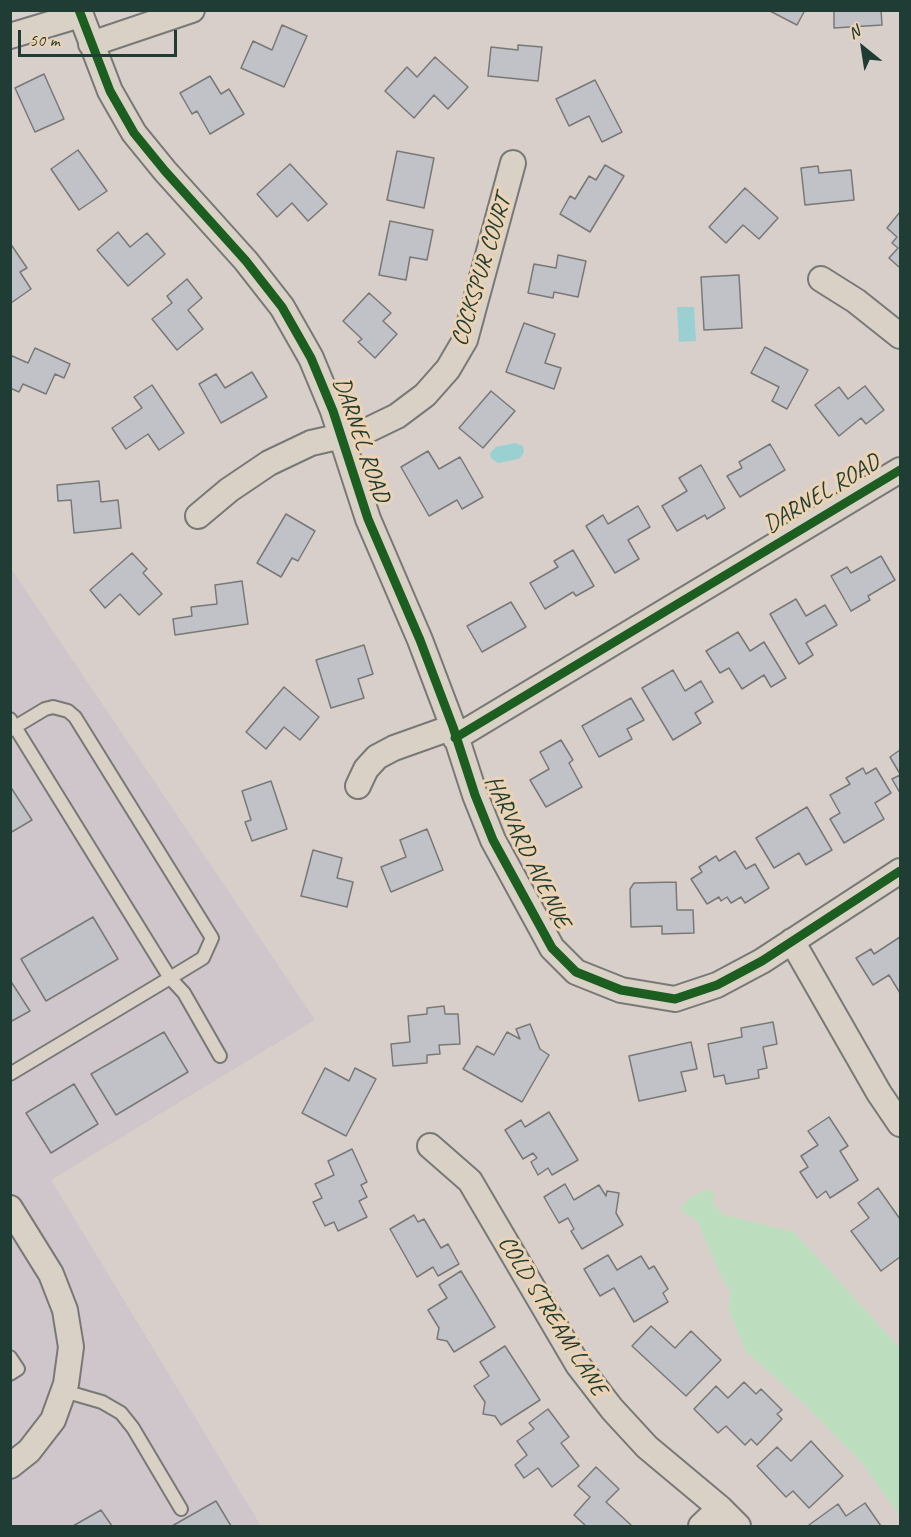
<!DOCTYPE html>
<html>
<head>
<meta charset="utf-8">
<style>
  body { margin:0 }
  #map { position:relative; width:911px; height:1537px; overflow:hidden; background:#d8cfcb; font-family:Caveat,sans-serif }
  canvas { display:block }
  .frame { position:absolute; inset:0; border:12px solid #1f3d34; pointer-events:none }
  .north { position:absolute; left:833px; top:18px; width:60px; height:60px; -webkit-text-stroke:4px #ebd3b3; paint-order:stroke; rotate:330deg; font-size:16px; font-weight:700; line-height:24px; text-align:center; color:#1f3d34 }
  .north::after { content:''; display:block; margin:auto; width:21px; height:27px; background:#1f3d34; clip-path:polygon(50% 0,100% 100%,50% 72%,0 100%) }
  .scale { position:absolute; left:18px; top:30px; width:159px; height:27px; box-sizing:border-box; border:3px solid #1f3d34; border-top:0; padding-left:8px; font-size:18px; line-height:21px; white-space:nowrap; color:#1f3d34; -webkit-text-stroke:4px #ebd3b3; paint-order:stroke }
</style>
</head>
<body>
<div id="map">
<canvas width="911" height="1537"></canvas>
<div class="frame"></div>
<div class="north">N</div>
<div class="scale">50 m</div>
</div>
<script>
const ctx = document.querySelector('canvas').getContext('2d');
ctx.lineJoin = 'round';
function paint(path, color) { ctx.fillStyle = color; ctx.fill(path, 'evenodd'); }
const shape = rows => new Path2D(rows.map(r => 'M' + r).join(''));
function stroke(path, color, width, dash) { ctx.strokeStyle = color; ctx.lineWidth = width; ctx.lineCap = dash ? 'butt' : 'round'; ctx.setLineDash(dash || []); ctx.stroke(path); }
function drawText(font, color, halo, rows, align = 'center') {
  ctx.font = font + ' Caveat,sans-serif'; ctx.lineWidth = 6; ctx.setLineDash([]); ctx.textBaseline = 'middle'; ctx.strokeStyle = halo; ctx.fillStyle = color; for (const [text, x, y, turn = 0] of rows) {
    ctx.save(); ctx.translate(x, y); ctx.rotate((+turn || 0) * Math.PI / 180); ctx.textAlign = isNaN(turn) ? turn : align; if (halo) ctx.strokeText(text, 0, 0); ctx.fillText(text, 0, 0); ctx.restore();
  }
}
paint(shape([
  [10,567,315,1020,51,1180,261,1526,11,1526]
]), '#cec6ca');
paint(shape([
  [707,1189,714,1193,713,1205,724,1215,794,1232,900,1348,900,1516,861,1462,804,1404,746,1351,729,1311,730,1290,721,1276,697,1221,680,1210,688,1199]
]), '#bcddbe');
paint(shape([
  [677,307,694,307,696,341,679,342],
  [515,443,523,446,524,453,519,459,498,463,491,458,490,453,496,447]
]), '#9ad0d2');
const building = shape([
  [768,10,805,10,797,25,768,10],
  [834,10,881,10,882,25,834,28,834,10],
  [282,25,307,36,284,87,241,68,253,41,272,50,282,25],
  [518,45,542,47,538,81,488,76,491,47,518,50,518,45],
  [435,57,468,87,448,109,434,95,414,118,385,91,407,67,417,77,435,57],
  [44,74,64,119,35,132,15,88,44,74],
  [210,76,221,94,229,89,244,114,210,134,197,111,192,114,180,93,210,76],
  [595,80,622,132,602,142,589,116,569,126,556,99,595,80],
  [78,150,107,191,79,210,51,169,78,150],
  [397,151,434,158,424,208,387,200,397,151],
  [290,164,327,204,308,221,292,203,277,217,257,194,290,164],
  [605,165,624,176,590,232,560,214,570,196,575,199,589,176,596,180,605,165],
  [818,166,819,173,851,170,854,200,805,205,801,168,818,166],
  [745,188,778,218,759,239,743,225,726,243,709,227,745,188],
  [900,212,900,268,889,258,898,248,892,243,897,237,887,228,900,212],
  [390,221,433,230,427,260,410,257,406,280,379,275,390,221],
  [118,232,130,247,147,233,165,254,128,286,97,250,118,232],
  [10,243,27,268,20,272,31,289,11,303,10,243],
  [558,255,586,261,578,297,554,292,553,298,528,293,534,264,556,268,558,255],
  [739,275,742,328,704,330,701,277,739,275],
  [187,279,202,298,188,310,203,329,177,350,152,319,172,303,167,296,187,279],
  [369,293,391,313,383,321,397,334,375,358,358,342,362,339,343,321,369,293],
  [524,323,555,334,545,363,561,368,554,389,506,372,524,323],
  [765,347,808,370,787,409,772,401,779,387,751,373,765,347],
  [35,348,70,364,64,378,55,374,46,394,23,384,19,392,10,388,10,355,28,363,35,348],
  [252,372,267,397,221,423,199,384,216,374,225,388,252,372],
  [152,385,184,433,159,450,148,434,126,449,112,428,142,408,134,397,152,385],
  [865,386,884,410,866,424,861,418,839,436,815,405,839,387,848,399,865,386],
  [491,391,515,411,483,448,459,428,491,391],
  [770,444,785,470,740,497,727,476,742,468,739,462,770,444],
  [428,451,439,469,460,457,483,497,462,509,457,500,429,516,401,467,428,451],
  [701,465,725,508,707,519,705,515,677,531,662,506,687,491,679,478,701,465],
  [99,481,101,502,118,500,121,528,74,533,71,500,58,501,57,485,99,481],
  [638,506,650,527,628,540,639,559,615,573,586,526,603,515,608,524,638,506],
  [286,514,315,531,298,561,292,558,281,577,257,563,286,514],
  [573,550,594,586,576,596,573,592,545,609,530,583,558,567,554,561,573,550],
  [132,553,147,569,143,573,162,594,139,615,120,594,105,608,90,590,132,553],
  [881,556,895,580,868,596,870,600,851,611,831,576,847,567,851,573,881,556],
  [242,581,248,624,175,635,173,619,192,616,191,607,217,604,215,585,242,581],
  [796,599,806,616,825,605,837,625,806,643,813,655,799,664,770,614,796,599],
  [511,602,526,627,482,652,467,626,511,602],
  [738,632,750,651,764,642,786,678,771,687,764,675,742,689,729,668,720,673,706,651,738,632],
  [364,645,373,674,358,679,364,698,331,708,316,660,364,645],
  [673,670,685,691,701,681,713,702,695,713,701,723,673,740,642,688,673,670],
  [284,687,319,717,300,740,284,727,266,749,246,732,284,687],
  [631,698,644,720,627,729,632,739,599,757,582,726,631,698],
  [561,740,573,760,569,763,582,787,546,807,530,780,549,769,540,752,561,740],
  [900,750,900,774,890,757,900,750],
  [863,768,866,774,876,768,891,793,875,803,884,819,844,843,830,819,840,813,830,795,850,784,846,778,863,768],
  [900,775,900,793,892,779,900,775],
  [271,781,287,829,252,841,245,822,251,820,242,791,271,781],
  [10,786,32,820,10,833,10,786],
  [807,807,832,850,806,865,799,853,774,868,756,838,807,807],
  [427,829,443,870,391,892,381,867,406,857,400,840,427,829],
  [313,850,342,858,337,878,353,882,347,907,301,896,313,850],
  [735,851,746,869,755,864,769,888,745,903,741,897,731,903,727,897,721,901,719,897,707,904,691,879,702,872,699,867,716,856,719,861,735,851],
  [676,882,677,910,693,910,694,933,662,934,662,926,631,927,630,889,634,883,676,882],
  [93,917,118,959,46,1001,21,959,93,917],
  [900,937,900,993,889,975,873,985,856,958,871,949,874,954,900,937],
  [10,980,30,1011,10,1022,10,980],
  [444,1006,445,1014,458,1014,460,1044,439,1045,440,1054,427,1055,427,1063,393,1066,391,1044,410,1042,408,1016,427,1014,427,1008,444,1006],
  [773,1022,777,1044,763,1047,767,1068,758,1070,759,1078,726,1084,724,1075,714,1077,708,1044,742,1037,741,1028,773,1022],
  [530,1024,540,1049,549,1055,522,1102,463,1069,477,1046,494,1055,507,1032,520,1039,516,1029,530,1024],
  [164,1032,188,1072,116,1115,91,1074,164,1032],
  [691,1042,697,1069,681,1072,686,1091,639,1101,629,1056,691,1042],
  [325,1068,349,1081,355,1068,376,1079,346,1136,302,1113,325,1068],
  [74,1084,98,1124,51,1153,26,1113,74,1084],
  [549,1112,578,1160,552,1175,548,1168,538,1175,531,1162,537,1158,533,1153,523,1159,505,1130,521,1120,525,1127,549,1112],
  [829,1117,848,1146,840,1151,858,1180,830,1198,826,1191,817,1198,800,1172,808,1167,801,1156,818,1145,808,1131,829,1117],
  [352,1149,367,1182,361,1185,367,1197,359,1201,367,1217,338,1231,334,1222,325,1226,313,1202,322,1198,315,1184,334,1175,328,1161,352,1149],
  [565,1184,574,1200,599,1185,606,1196,607,1191,619,1193,616,1213,623,1225,582,1249,571,1231,574,1229,568,1218,559,1223,544,1197,565,1184],
  [878,1188,900,1219,900,1257,881,1271,851,1231,869,1218,858,1203,878,1188],
  [414,1215,418,1222,424,1219,441,1248,448,1244,459,1264,438,1276,433,1267,417,1277,390,1229,414,1215],
  [608,1255,617,1270,641,1256,649,1269,654,1266,668,1289,663,1293,668,1302,634,1322,614,1288,600,1296,584,1269,608,1255],
  [461,1271,495,1327,454,1352,447,1341,437,1339,439,1328,428,1310,447,1298,439,1285,461,1271],
  [651,1326,675,1348,691,1331,721,1360,686,1396,632,1346,651,1326],
  [505,1346,540,1400,501,1425,495,1416,483,1414,485,1402,474,1386,489,1376,480,1362,505,1346],
  [744,1382,756,1394,761,1389,782,1410,777,1414,782,1419,757,1445,751,1439,745,1445,726,1426,718,1433,694,1409,716,1386,728,1398,744,1382],
  [548,1409,569,1437,561,1443,579,1466,552,1487,538,1468,524,1478,515,1465,527,1455,517,1441,534,1429,529,1423,548,1409],
  [811,1441,843,1476,809,1508,793,1491,786,1497,757,1466,777,1447,791,1461,811,1441],
  [596,1467,619,1489,606,1502,631,1525,630,1526,586,1526,574,1515,590,1497,578,1486,596,1467],
  [216,1501,231,1526,172,1526,216,1501],
  [865,1503,881,1526,810,1526,809,1525,838,1504,846,1516,865,1503],
  [101,1510,112,1526,73,1526,101,1510]
]);
paint(building, '#c1c1c8');
stroke(building, '#787976', 1.5);
const service = shape([
  [10,719,15,727,45,709,53,707,68,711,75,717,212,938,203,958,170,978,184,993,220,1056],
  [10,730,15,727,170,978,10,1074],
  [10,1357,18,1369,10,1374],
  [64,1391,102,1402,121,1413,133,1428,181,1509]
]);
const minor = shape([
  [79,10,110,91,134,133,165,171,246,261,282,307,311,358,333,411,368,519,420,640,453,727,475,795,493,840,552,948,576,972,621,990,675,999,717,985,762,961,900,871],
  [10,36,80,15],
  [91,44,192,10],
  [821,279,856,301,900,336],
  [198,516,229,490,269,463,311,443,368,430,397,416,425,395,448,369,465,340,513,163],
  [455,738,900,470],
  [358,786,366,769,377,757,394,748,453,727],
  [792,941,879,1093,900,1124],
  [430,1146,470,1181,578,1365,612,1409,647,1447,720,1508,738,1526],
  [10,1208,51,1274,65,1310,71,1347,66,1384,53,1420,29,1451,10,1466],
  [701,1526,720,1508]
]);
stroke(service, '#787976', 16);
stroke(minor, '#787976', 28);
stroke(service, '#d9d0c6', 12);
stroke(minor, '#d9d0c6', 24);
stroke(shape([
  [79,10,110,91,134,133,165,171,246,261,282,307,311,358,333,411,368,519,420,640,453,727,475,795,493,840,552,948,576,972,621,990,675,999,717,985,762,961,900,871],
  [455,738,900,470]
]), '#1b5e20', 9);
drawText('24px', '#1f3d34', '#ebd3b3', [
  ["COCKSPUR COURT",482,271,-73],
  ["DARNEL ROAD",361,440,71],
  ["DARNEL ROAD",822,494,-31],
  ["HARVARD AVENUE",527,852,64],
  ["COLD STREAM LANE",552,1316,58]
]);
</script>
</body>
</html>
